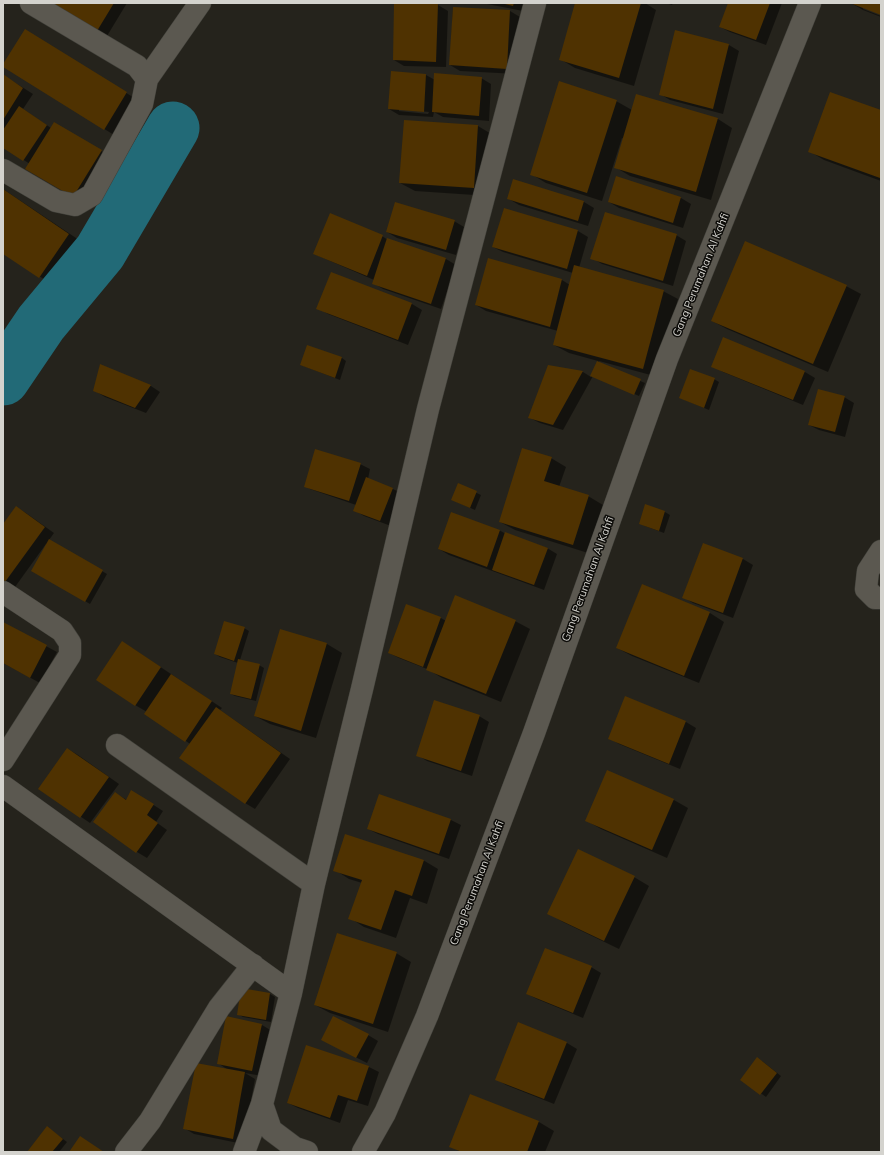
<!DOCTYPE html>
<html>
<head>
<meta charset="utf-8">
<style>
  body { margin:0 }
  #map { position:relative; width:884px; height:1155px; overflow:hidden; background:#25231c; font-family:Mulish,sans-serif }
  canvas { display:block }
  .frame { position:absolute; inset:0; border:4px solid #d4d3ce; pointer-events:none }
</style>
</head>
<body>
<div id="map">
<canvas width="884" height="1155"></canvas>
<div class="frame"></div>
</div>
<script>
const ctx = document.querySelector('canvas').getContext('2d');
ctx.lineJoin = 'round';
function paint(path, color) { ctx.fillStyle = color; ctx.fill(path, 'evenodd'); }
const shape = rows => new Path2D(rows.map(r => 'M' + r).join(''));
function stroke(path, color, width, dash) { ctx.strokeStyle = color; ctx.lineWidth = width; ctx.lineCap = dash ? 'butt' : 'round'; ctx.setLineDash(dash || []); ctx.stroke(path); }
function drawText(font, color, halo, rows, align = 'center') {
  ctx.font = font + ' Mulish,sans-serif'; ctx.lineWidth = 3; ctx.setLineDash([]); ctx.textBaseline = 'middle'; ctx.strokeStyle = halo; ctx.fillStyle = color; for (const [text, x, y, turn = 0] of rows) {
    ctx.save(); ctx.translate(x, y); ctx.rotate((+turn || 0) * Math.PI / 180); ctx.textAlign = isNaN(turn) ? turn : align; if (halo) ctx.strokeText(text, 0, 0); ctx.fillText(text, 0, 0); ctx.restore();
  }
}
paint(shape([
  [52,3,127,3,107,36],
  [395,3,438,5,448,11,446,67,404,66,394,60],
  [482,3,525,3,523,11],
  [576,3,645,3,656,10,634,86,575,68,560,59],
  [665,3,673,3,672,5],
  [729,3,782,3,766,45,730,32,720,27],
  [851,3,881,3,881,13,863,7,863,9,881,16,881,17,863,10],
  [453,8,510,11,520,17,517,74,460,71,450,65],
  [35,36,136,99,114,135,3,66],
  [729,45,739,51,723,114,670,100,660,94],
  [3,75,33,94,23,109,51,128,54,123,111,157,83,202,30,164,3,147],
  [426,75,435,80,481,78,491,84,489,121,443,117,434,112,433,117,399,115,389,109],
  [399,109,429,112,428,114,399,111],
  [616,101,632,110,718,119,732,128,711,200,630,176,615,167,624,139,622,138,602,201,546,183,531,174],
  [881,112,881,181,824,160,809,151],
  [405,121,478,126,493,135,489,196,415,191,400,183],
  [617,178,681,198,691,204,683,228,619,208,609,202],
  [514,180,584,202,594,208,588,226,519,205,509,199],
  [3,189,79,240,50,283,3,253],
  [504,209,578,231,588,237,579,268,663,291,678,299,658,377,599,361,598,363,645,383,639,396,593,376,563,430,540,423,530,418,549,366,583,372,591,377,598,361,569,353,554,345,558,331,486,311,476,305,489,259,562,280,570,285,573,273,503,252,493,247],
  [454,221,464,227,456,255,397,238,387,232],
  [676,235,686,241,673,286,602,264,592,258],
  [382,236,388,240,446,259,456,265,441,309,383,289,373,283,374,280,314,254],
  [331,273,412,304,422,310,408,345,328,314,318,308],
  [846,286,861,294,828,372,727,329,712,321],
  [724,339,805,372,815,378,803,405,723,372,713,366],
  [308,346,342,358,346,361,340,380,301,365],
  [100,365,151,386,160,392,146,413,105,397,95,391],
  [714,379,719,382,709,410,685,400],
  [844,397,854,403,845,437,819,430,809,425],
  [551,458,566,467,559,487,588,496,603,505,588,553,515,530,500,522],
  [360,464,370,469,368,479,393,489,403,494,391,526,364,516,354,510,356,505,310,489,305,486],
  [458,484,481,495,475,510,457,502],
  [646,505,665,512,670,515,664,533,645,526,640,523],
  [16,507,26,513,54,533,49,540,107,574,90,604,33,571,47,545,46,544,15,587,3,579,3,526],
  [499,530,506,534,547,548,557,554,544,590,449,555,439,549],
  [703,544,743,559,753,565,733,618,693,603,683,597],
  [642,585,710,613,724,622,699,683,632,656,617,648],
  [407,605,441,618,446,621,515,621,530,629,501,702,442,678,427,669,399,658,389,653],
  [3,623,57,652,40,683,3,663],
  [244,628,249,631,240,660,259,665,264,668,256,701,235,696,231,694,238,663,220,657,215,654],
  [281,630,327,644,342,653,316,738,270,724,255,716],
  [132,648,222,708,220,710,290,759,255,809,245,803,190,744,147,712,135,705],
  [626,697,686,722,696,728,680,769,619,744,609,738],
  [479,716,489,722,472,776,427,761,417,755],
  [68,749,78,755,119,784,90,823,40,789],
  [115,793,127,800,141,797,163,811,156,822,167,830,147,858,137,852,94,822],
  [380,795,451,820,461,825,449,859,378,834,368,829],
  [674,800,688,808,667,858,601,829,587,821],
  [423,860,438,869,427,904,410,898,396,938,364,927,350,918,362,883,349,879,335,870],
  [634,877,649,886,619,949,563,922,548,913],
  [396,953,411,962,388,1032,330,1013,315,1005],
  [591,967,601,973,583,1018,537,999,527,994],
  [242,989,270,994,275,997,271,1022,243,1017,238,1014],
  [519,1023,567,1043,577,1049,554,1104,506,1085,496,1079],
  [262,1025,272,1031,262,1076,245,1073,255,1079,243,1144,194,1134,184,1128,228,1070,218,1063],
  [368,1035,378,1041,367,1063,332,1045],
  [762,1061,781,1076,766,1097,741,1079],
  [369,1067,379,1072,368,1106,348,1100,340,1123,298,1108,288,1103],
  [471,1095,539,1122,554,1131,545,1152,460,1152,451,1146],
  [47,1127,67,1142,59,1152,28,1152]
]), '#0007');
stroke(shape([
  [3,379,41,323,100,252,173,128]
]), '#226a77', 53);
paint(shape([
  [54,3,114,3,97,31,53,5],
  [394,3,438,4,436,62,393,60],
  [501,3,514,3,513,6],
  [575,3,641,3,619,78,559,60],
  [728,3,770,3,756,40,719,27],
  [850,3,881,3,881,15],
  [453,7,510,10,507,69,449,65],
  [25,29,127,92,104,130,3,67,3,64],
  [675,30,729,44,713,109,659,95],
  [391,71,426,74,424,112,388,109],
  [434,73,482,77,479,116,432,112],
  [3,74,23,88,3,120],
  [559,81,617,100,587,193,530,175],
  [830,92,881,110,881,175,880,178,808,152],
  [636,94,718,118,696,192,614,168],
  [19,106,47,125,23,161,3,148,3,130],
  [404,120,478,125,474,188,399,183],
  [54,122,102,150,73,197,25,169],
  [616,176,681,197,673,223,608,202],
  [513,179,584,201,578,221,507,199],
  [3,189,69,234,39,278,3,254],
  [395,202,455,220,446,250,386,232],
  [504,208,578,230,567,269,492,247],
  [605,212,677,234,663,281,590,259],
  [330,213,383,235,367,276,313,254],
  [387,238,446,258,431,304,372,284],
  [745,241,847,285,813,364,711,321],
  [488,258,562,279,550,327,475,305],
  [574,265,664,290,643,369,553,345],
  [331,272,412,303,398,340,316,309],
  [723,337,805,371,793,400,711,367],
  [307,345,342,357,335,378,300,365],
  [597,361,641,379,634,395,590,376],
  [100,364,151,385,135,408,93,391],
  [548,365,583,371,553,425,528,418],
  [690,369,715,378,704,408,679,398],
  [818,389,845,396,835,432,808,425],
  [522,448,552,457,544,481,589,495,573,545,499,522],
  [315,449,361,463,349,501,304,487],
  [366,477,393,488,380,521,353,511],
  [458,483,477,491,470,508,451,500],
  [645,504,665,511,659,531,639,524],
  [16,506,45,527,5,582,3,580,3,524],
  [451,512,500,530,487,567,438,549],
  [505,532,548,548,534,585,492,570],
  [49,539,103,570,85,602,31,571],
  [703,543,743,558,723,613,682,598],
  [642,584,710,612,684,676,616,648],
  [455,595,516,620,486,694,426,670],
  [406,604,441,617,423,667,388,653],
  [224,621,245,627,234,661,214,654],
  [3,622,47,645,30,678,3,663],
  [280,629,327,643,301,731,254,716],
  [122,641,161,667,135,706,96,680],
  [238,659,260,664,251,699,230,694],
  [171,674,212,701,185,742,144,714],
  [625,696,686,721,669,764,608,739],
  [434,700,480,715,461,771,416,756],
  [216,707,281,753,245,804,179,758],
  [67,748,109,777,80,818,38,789],
  [607,770,674,799,652,850,585,821],
  [131,790,154,804,147,815,158,823,136,853,93,822,115,792,126,800],
  [379,794,451,819,439,854,367,829],
  [345,834,424,860,412,896,395,890,381,930,348,919,362,880,333,871],
  [578,849,635,876,604,941,547,914],
  [337,933,397,952,373,1024,314,1005],
  [545,948,592,966,573,1013,526,994],
  [241,988,270,993,266,1020,237,1015],
  [226,1016,262,1024,252,1071,217,1064],
  [333,1016,369,1034,356,1058,321,1040],
  [518,1022,567,1042,544,1099,495,1080],
  [306,1045,369,1066,357,1101,338,1095,330,1118,287,1103],
  [757,1057,777,1073,760,1095,740,1080],
  [196,1063,245,1072,233,1139,183,1129],
  [470,1094,539,1121,527,1152,462,1152,449,1147],
  [47,1126,63,1139,52,1152,27,1152],
  [80,1136,104,1152,69,1152]
]), '#4f3201');
const street = shape([
  [147,79,200,3],
  [3,170,56,201,75,205,92,195,142,104,147,79,137,66,31,3],
  [881,551,868,571,866,589,875,598,881,598],
  [3,592,62,631,70,643,70,655,3,760],
  [117,745,314,884],
  [3,786,291,993],
  [126,1152,150,1121,219,1008,253,965],
  [244,1152,262,1104],
  [307,1152,295,1148,271,1130,262,1104,291,993,314,884,362,689,428,409,535,3],
  [363,1152,385,1113,427,1016,534,733,667,359,810,3]
]);
stroke(street, '#41403a', 23);
stroke(street, '#5b5850', 22);
drawText('11px', '#d4d3ce', '#0d0c09', [
  ["Gang Perumahan Al Kahfi",701,275,-68],
  ["Gang Perumahan Al Kahfi",588,579,-70],
  ["Gang Perumahan Al Kahfi",477,883,-69]
]);
</script>
</body>
</html>
